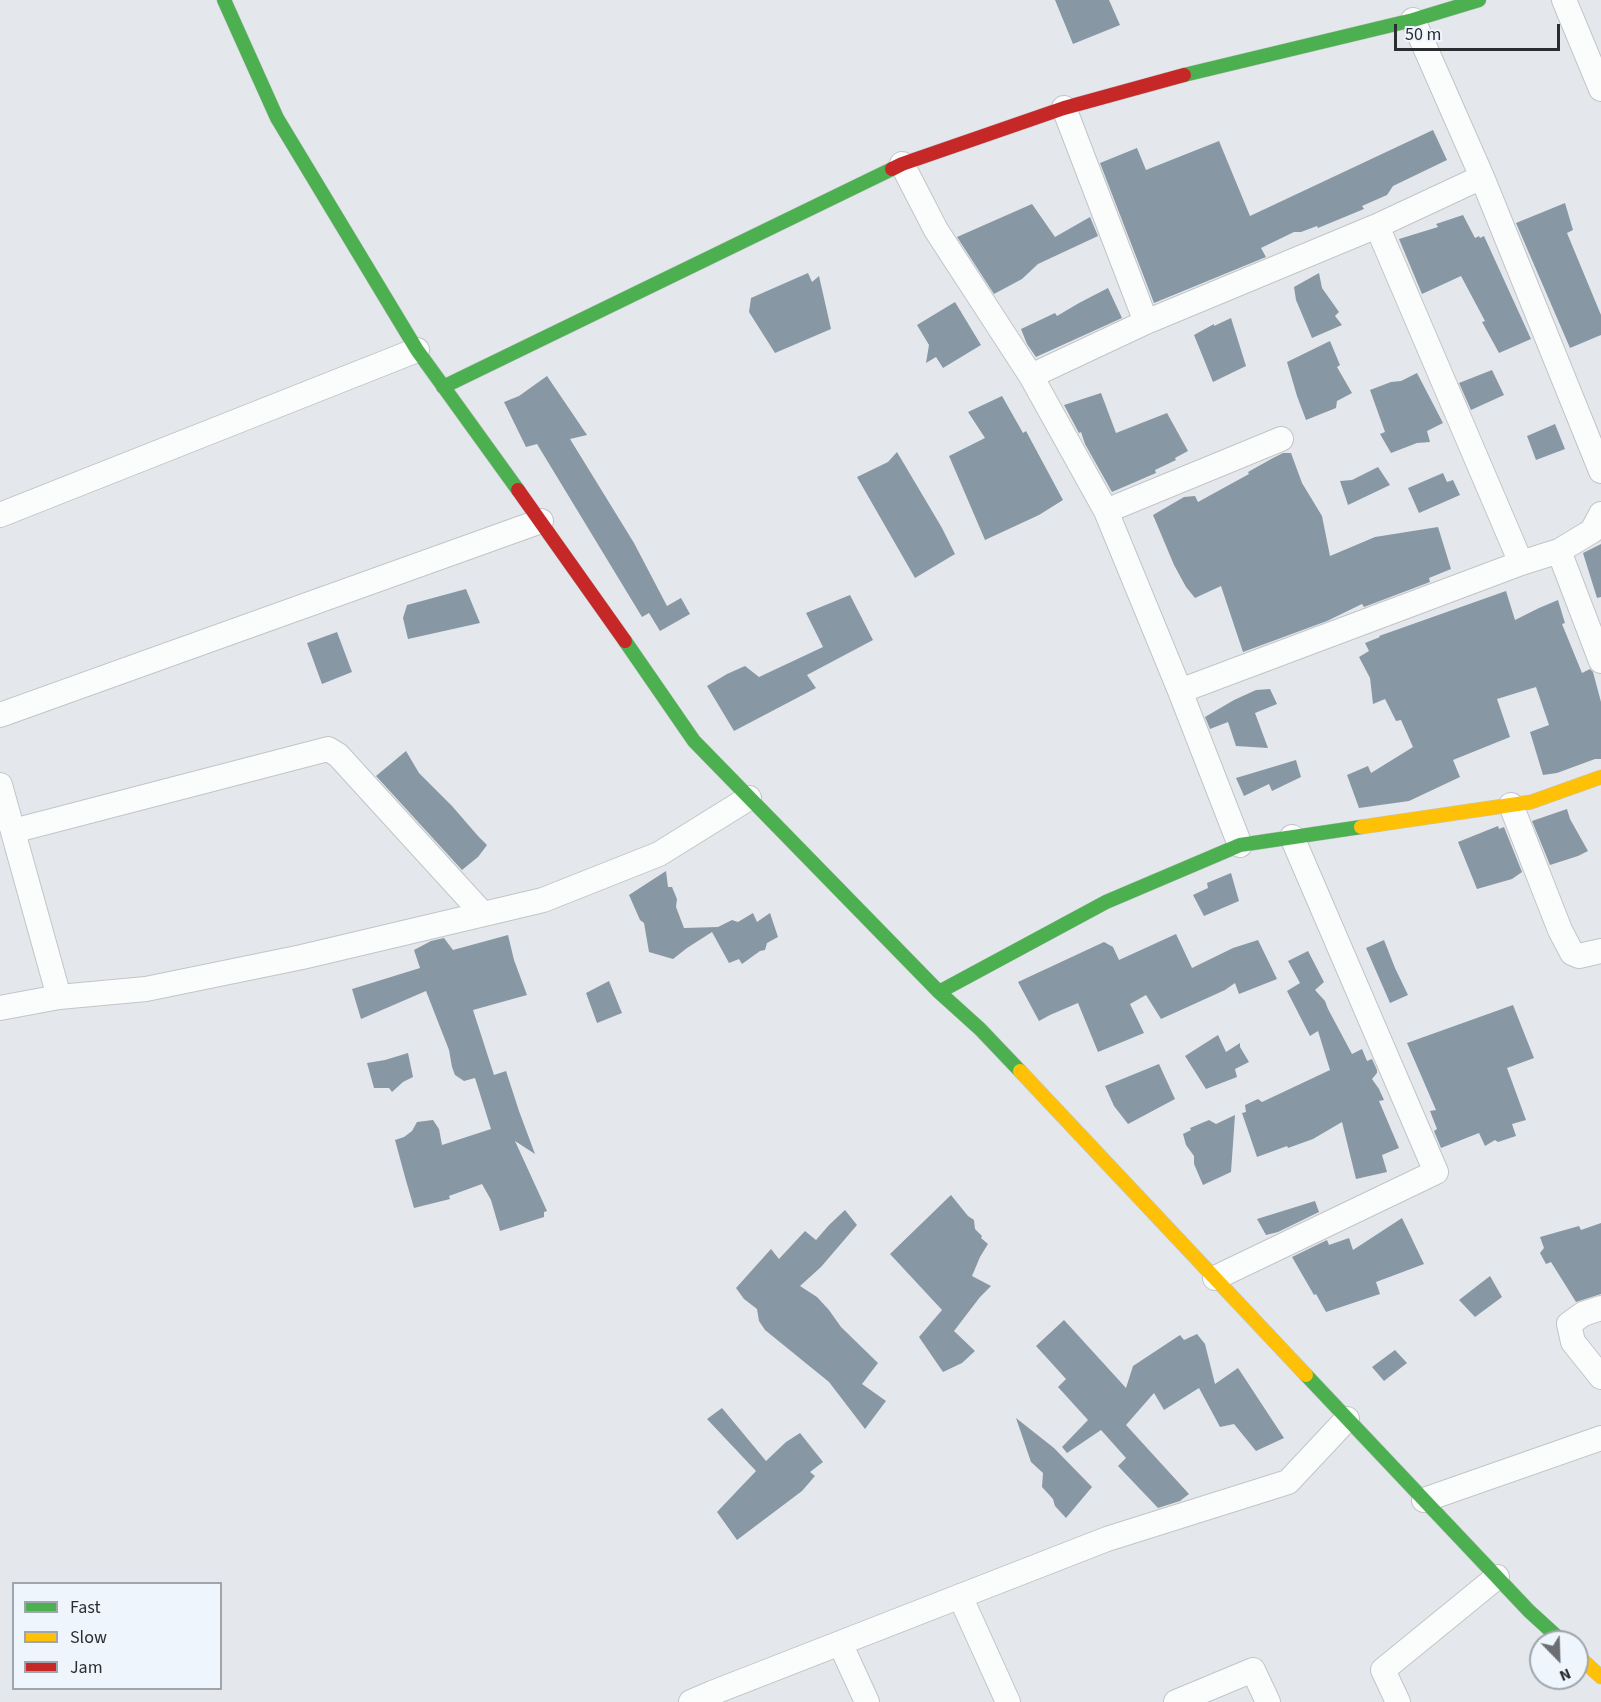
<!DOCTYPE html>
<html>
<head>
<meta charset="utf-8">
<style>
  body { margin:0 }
  #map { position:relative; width:1601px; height:1702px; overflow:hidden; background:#e4e8ec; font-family:"Source Sans 3",sans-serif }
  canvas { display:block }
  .legend { position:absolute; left:12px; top:1582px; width:210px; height:108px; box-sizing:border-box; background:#eef5fd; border:2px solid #a0a5ab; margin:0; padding:8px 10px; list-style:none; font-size:18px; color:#2b2d30 }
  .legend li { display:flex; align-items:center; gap:12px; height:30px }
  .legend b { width:30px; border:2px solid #a0a5ab }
  .north { position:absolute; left:1529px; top:1630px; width:60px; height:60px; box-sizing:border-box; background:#eef5fd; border:2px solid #a0a5ab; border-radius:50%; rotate:157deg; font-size:16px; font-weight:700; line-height:24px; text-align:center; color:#2b2d30 }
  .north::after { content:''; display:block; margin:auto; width:21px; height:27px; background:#6c6e72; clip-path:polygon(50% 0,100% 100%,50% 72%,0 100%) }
  .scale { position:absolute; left:1394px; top:24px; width:166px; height:27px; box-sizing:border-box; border:3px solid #2b2d30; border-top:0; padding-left:8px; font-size:18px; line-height:21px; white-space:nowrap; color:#2b2d30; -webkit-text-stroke:4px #eef5fd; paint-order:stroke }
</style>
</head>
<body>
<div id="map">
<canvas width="1601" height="1702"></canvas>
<ul class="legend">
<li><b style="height:8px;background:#4caf50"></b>Fast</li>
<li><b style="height:8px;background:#ffc107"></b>Slow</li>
<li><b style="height:8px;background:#c62828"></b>Jam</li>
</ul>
<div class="north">N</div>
<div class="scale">50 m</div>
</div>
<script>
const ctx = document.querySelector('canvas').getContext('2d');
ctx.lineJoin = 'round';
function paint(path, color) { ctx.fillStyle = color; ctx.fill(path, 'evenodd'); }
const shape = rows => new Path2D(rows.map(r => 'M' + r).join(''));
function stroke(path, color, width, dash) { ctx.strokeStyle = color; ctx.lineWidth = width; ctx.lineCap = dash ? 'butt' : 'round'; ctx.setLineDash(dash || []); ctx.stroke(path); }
paint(shape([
  [1055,0,1109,0,1120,25,1073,44],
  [1433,130,1447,160,1393,186,1387,195,1362,206,1364,209,1318,228,1317,226,1301,232,1294,232,1261,248,1266,257,1154,303,1100,163,1137,148,1146,170,1219,141,1250,216],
  [1565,203,1573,230,1567,233,1601,315,1601,335,1570,348,1516,223],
  [1032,204,1055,237,1090,217,1098,236,1038,264,1022,279,994,294,957,237],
  [1463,215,1475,238,1479,236,1480,238,1484,236,1531,339,1499,353,1482,322,1485,321,1461,276,1422,294,1399,239,1438,227,1436,224],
  [808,273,812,282,819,276,831,329,775,353,749,312,751,298],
  [1319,273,1322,288,1339,312,1335,316,1342,325,1312,338,1296,300,1294,287],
  [1108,288,1122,318,1036,357,1027,344,1021,329,1055,313,1057,316,1079,303],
  [955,302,981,345,943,368,936,357,926,363,929,345,917,325],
  [1231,318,1246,366,1213,382,1194,335,1214,324,1214,326],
  [1330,341,1340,365,1337,367,1352,393,1337,401,1336,408,1306,420,1297,396,1287,362],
  [1492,370,1504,395,1471,410,1459,383],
  [1417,373,1443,423,1427,431,1430,442,1417,443,1391,453,1380,434,1385,432,1370,390,1391,382,1401,381],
  [547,376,587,435,570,439,634,543,667,606,681,598,690,614,660,631,649,613,642,617,537,444,526,447,504,402,519,396],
  [1101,393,1116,433,1167,413,1188,451,1175,458,1176,460,1155,470,1156,473,1112,492,1085,444,1081,432,1079,433,1064,405],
  [1002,396,1023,433,1026,431,1063,500,1039,515,985,540,949,456,985,438,968,412],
  [1555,424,1565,449,1536,460,1527,436],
  [897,452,942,528,955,554,915,578,857,477,888,462],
  [1283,453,1291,453,1302,483,1322,516,1330,556,1375,537,1438,527,1451,569,1429,578,1430,582,1364,607,1362,604,1327,621,1243,652,1221,586,1195,598,1186,587,1174,565,1153,515,1184,497,1195,496,1198,502,1249,474,1248,472,1273,458],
  [1378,467,1390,485,1348,505,1340,481,1352,480],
  [1443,473,1447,482,1453,480,1460,495,1419,513,1408,488],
  [1601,544,1601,597,1597,598,1583,553],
  [466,589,480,623,408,639,403,618,407,605],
  [1506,591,1515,620,1539,608,1558,600,1565,623,1562,624,1582,673,1590,669,1593,672,1601,702,1601,759,1595,759,1557,773,1543,775,1530,732,1549,725,1536,687,1497,699,1510,737,1453,760,1460,777,1409,801,1359,808,1347,775,1368,766,1371,773,1413,747,1401,720,1396,721,1385,699,1373,704,1370,678,1359,657,1369,651,1365,643,1380,637,1379,636],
  [850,595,873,640,807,675,816,688,734,731,707,686,727,674,745,666,759,677,823,647,806,613],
  [337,632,352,672,322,684,307,643],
  [1270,689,1277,704,1255,713,1268,748,1236,746,1228,722,1210,729,1205,717,1234,700,1256,690],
  [406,751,419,773,452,806,478,836,487,845,478,857,462,870,376,776],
  [1296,760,1301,777,1272,791,1269,784,1244,796,1236,778],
  [1567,809,1570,819,1588,851,1578,856,1550,865,1532,821],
  [1498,826,1499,829,1504,827,1522,872,1512,879,1477,889,1458,842],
  [666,871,668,887,672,887,677,899,676,907,684,928,718,927,732,920,738,922,753,913,757,922,770,913,778,937,767,943,765,950,760,951,742,964,739,959,729,963,712,932,687,948,673,959,649,952,644,923,640,920,629,895],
  [1231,873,1239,901,1204,916,1193,895,1208,888,1207,883],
  [1176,934,1192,968,1233,948,1258,940,1277,979,1239,994,1235,983,1225,990,1161,1019,1146,995,1130,1004,1144,1033,1098,1052,1078,1003,1050,1015,1039,1021,1018,982,1104,942,1113,947,1119,960],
  [508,935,514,960,527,995,473,1010,494,1075,506,1071,519,1111,535,1154,515,1141,547,1211,544,1212,544,1217,500,1231,491,1200,482,1184,449,1196,450,1199,414,1208,405,1177,395,1140,404,1137,412,1131,417,1122,433,1120,439,1129,442,1145,491,1129,475,1078,464,1081,455,1075,452,1067,449,1050,426,991,361,1019,352,989,420,968,414,950,431,941,444,938,453,950],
  [1384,940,1395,968,1408,995,1390,1003,1366,948],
  [1308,951,1324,982,1315,990,1325,1001,1328,1009,1352,1054,1362,1049,1367,1061,1372,1059,1377,1070,1377,1073,1372,1079,1379,1089,1384,1100,1379,1101,1399,1148,1382,1155,1387,1172,1356,1179,1342,1122,1313,1139,1288,1148,1287,1146,1257,1157,1242,1113,1246,1112,1245,1105,1258,1099,1262,1102,1330,1070,1318,1031,1310,1036,1287,991,1300,983,1288,961],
  [609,981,622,1013,597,1023,586,993],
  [1513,1005,1534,1058,1507,1068,1526,1120,1512,1124,1516,1136,1498,1142,1495,1140,1485,1146,1479,1133,1441,1148,1434,1131,1437,1129,1430,1111,1436,1110,1407,1043],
  [1218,1035,1226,1052,1240,1043,1240,1047,1249,1062,1235,1069,1237,1077,1206,1089,1185,1056],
  [408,1053,413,1077,403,1082,392,1092,389,1088,374,1088,367,1063,385,1060],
  [1159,1064,1175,1099,1128,1124,1114,1106,1105,1086],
  [1235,1115,1231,1172,1203,1185,1194,1164,1194,1156,1186,1145,1183,1134,1191,1130,1190,1128,1209,1120,1216,1124],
  [951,1195,968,1216,974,1220,975,1229,982,1236,981,1238,988,1244,980,1257,972,1276,991,1286,980,1297,954,1331,975,1351,962,1363,943,1372,919,1337,942,1310,890,1254],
  [1315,1201,1319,1212,1278,1232,1266,1235,1257,1219],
  [845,1210,857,1225,821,1267,800,1286,817,1297,829,1310,841,1327,878,1363,862,1384,886,1401,865,1429,829,1382,765,1330,759,1321,757,1309,744,1299,736,1288,771,1249,779,1259,805,1231,816,1240,829,1225],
  [1402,1218,1424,1264,1376,1282,1380,1294,1326,1312,1316,1294,1314,1295,1292,1257,1327,1240,1329,1245,1349,1238,1353,1250],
  [1601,1223,1601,1294,1576,1302,1551,1262,1546,1264,1540,1253,1544,1248,1540,1237,1579,1226,1581,1230],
  [1490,1276,1502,1297,1475,1317,1459,1300],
  [1064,1320,1126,1388,1133,1366,1180,1335,1184,1340,1197,1334,1205,1344,1215,1384,1238,1368,1284,1438,1256,1451,1234,1424,1220,1427,1199,1388,1164,1410,1154,1393,1126,1425,1189,1494,1180,1501,1158,1508,1118,1466,1126,1458,1101,1430,1067,1453,1062,1447,1088,1420,1058,1387,1066,1379,1036,1346],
  [1395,1350,1407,1363,1384,1381,1372,1367],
  [722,1408,766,1461,786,1442,800,1433,823,1462,810,1472,815,1476,802,1491,737,1540,717,1512,756,1471,707,1419],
  [1016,1418,1054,1448,1092,1487,1066,1518,1055,1506,1053,1499,1042,1487,1043,1473,1031,1462]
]), '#8897a4');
const street = shape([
  [1564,0,1601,89],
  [1413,20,1482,177],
  [1064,108,1146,322],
  [902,164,936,230,1031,376,1106,511,1180,691,1240,845],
  [1377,226,1521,563],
  [1031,376,1146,322,1377,226,1482,177,1601,471],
  [1106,511,1281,439],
  [0,515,417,350],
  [1559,551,1601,661],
  [1180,691,1521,563,1559,551,1592,531,1601,514],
  [0,715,541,521],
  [0,785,59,997],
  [1511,805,1560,930,1572,953,1579,956,1601,951],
  [13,831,328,749,338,755,483,914],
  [0,1008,59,997,146,989,302,957,543,900,659,854,749,798],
  [1215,1278,1436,1172,1292,837],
  [1601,1308,1583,1314,1569,1324,1573,1342,1601,1377],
  [1424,1500,1601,1438],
  [960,1596,1008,1702],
  [840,1643,867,1702],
  [691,1702,712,1693,1107,1539,1288,1482,1347,1419],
  [1176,1702,1253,1670,1268,1702],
  [1398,1702,1383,1670,1497,1577]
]);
const fast = shape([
  [224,0,277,118,417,350,518,490],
  [1184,75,1413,20,1479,0],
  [443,387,892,169],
  [625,641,694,741,939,992,980,1029,1020,1071],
  [939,992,1106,902,1240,845,1361,827],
  [1306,1375,1529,1611,1563,1642]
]);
const slow = shape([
  [1361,827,1531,802,1601,777],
  [1020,1071,1306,1375],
  [1577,1655,1601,1677]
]);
const jam = shape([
  [892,169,902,164,1064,108,1184,75],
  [518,490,625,641]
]);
stroke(street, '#c2c5c7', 26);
stroke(fast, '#c2c5c7', 15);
stroke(slow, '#c2c5c7', 15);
stroke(jam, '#c2c5c7', 15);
stroke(street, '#fbfcfc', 24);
stroke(fast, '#4caf50', 14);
stroke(slow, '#ffc107', 14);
stroke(jam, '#c62828', 14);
</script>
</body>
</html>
